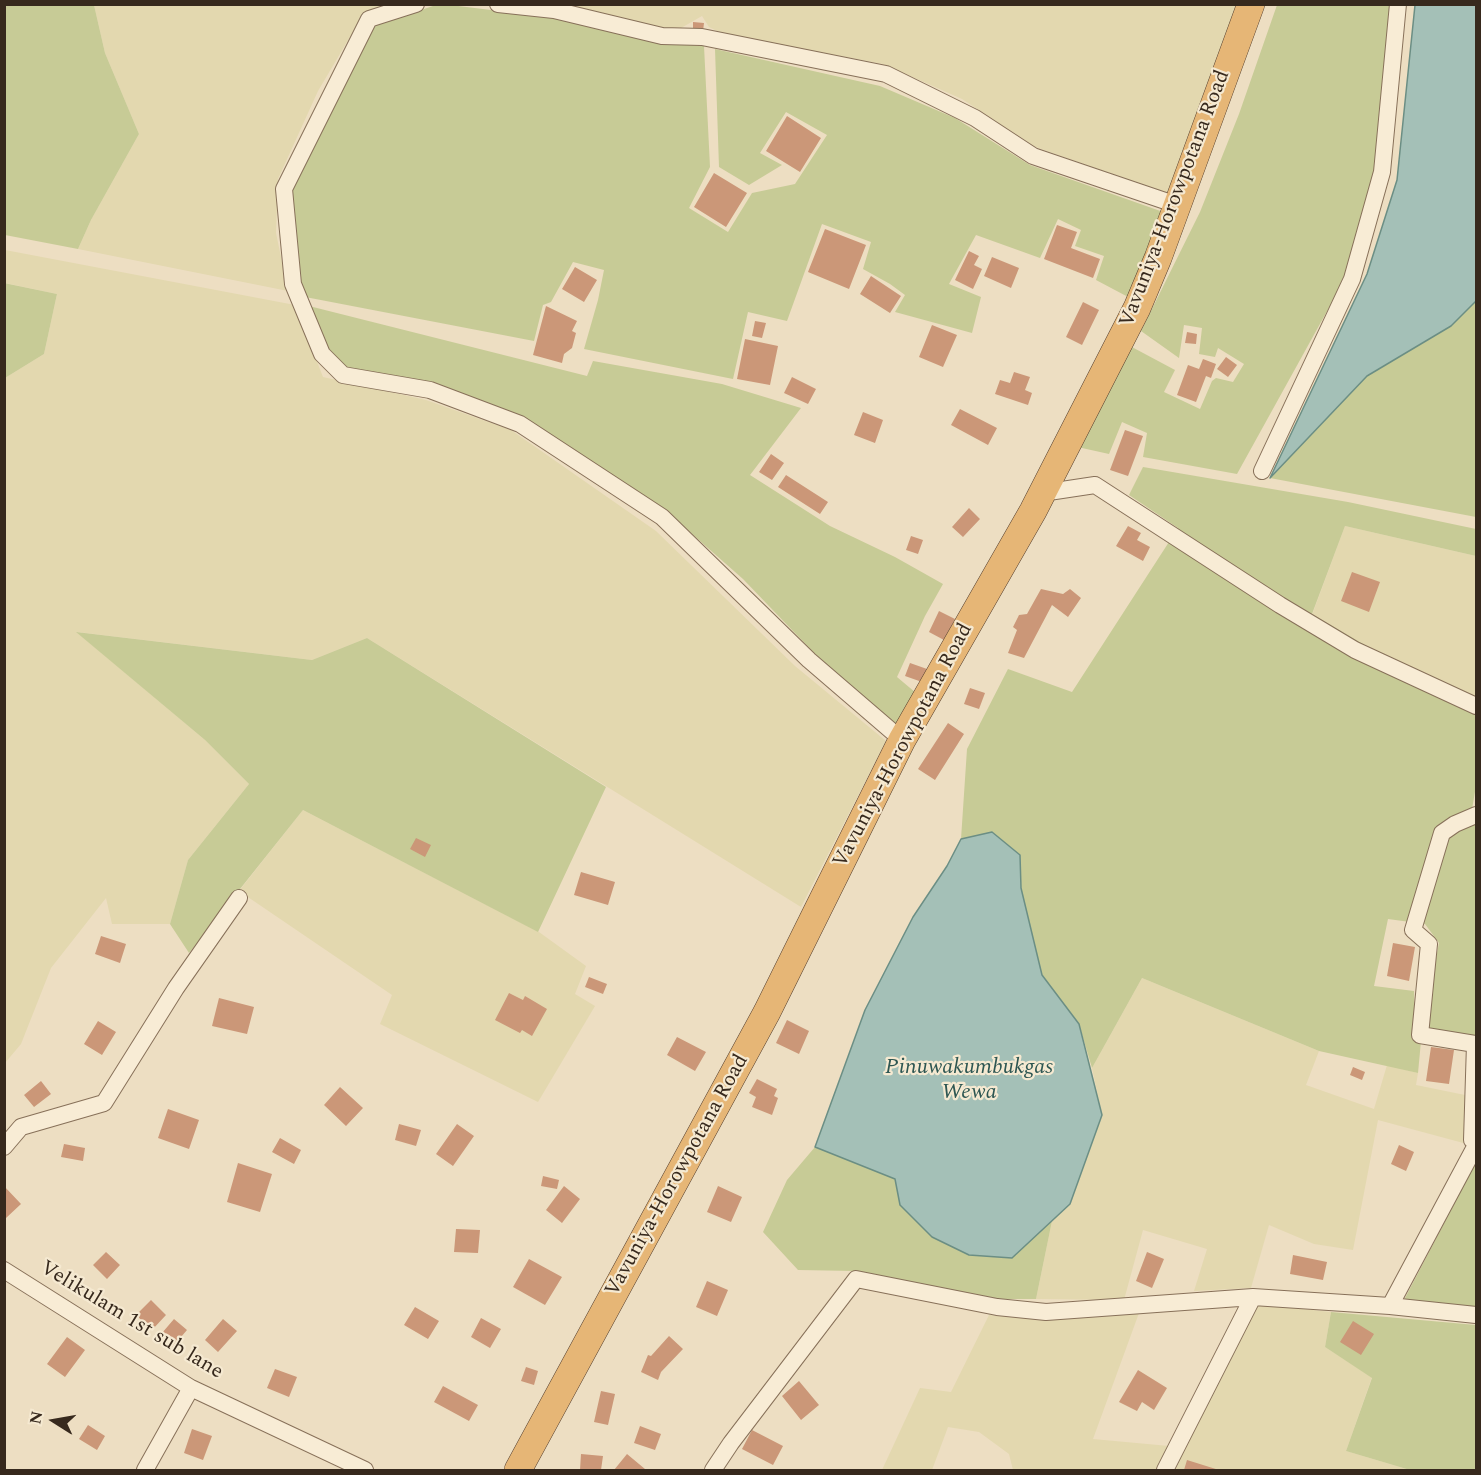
<!DOCTYPE html>
<html>
<head>
<meta charset="utf-8">
<style>
  body { margin:0 }
  #map { position:relative; width:1481px; height:1475px; overflow:hidden; background:#eddec2; font-family:Spectral,serif }
  canvas { display:block }
  .frame { position:absolute; inset:0; border:6px solid #37291d; pointer-events:none }
  .north { position:absolute; left:24px; top:1391px; width:60px; height:60px; -webkit-text-stroke:4px #f5e9d1; paint-order:stroke; rotate:281deg; font-size:16px; font-weight:700; line-height:24px; text-align:center; color:#37291d }
  .north::after { content:''; display:block; margin:auto; width:21px; height:27px; background:#37291d; clip-path:polygon(50% 0,100% 100%,50% 72%,0 100%) }
</style>
</head>
<body>
<div id="map">
<canvas width="1481" height="1475"></canvas>
<div class="frame"></div>
<div class="north">N</div>
</div>
<script>
const ctx = document.querySelector('canvas').getContext('2d');
ctx.lineJoin = 'round';
function paint(path, color) { ctx.fillStyle = color; ctx.fill(path, 'evenodd'); }
const shape = rows => new Path2D(rows.map(r => 'M' + r).join(''));
function stroke(path, color, width, dash) { ctx.strokeStyle = color; ctx.lineWidth = width; ctx.lineCap = dash ? 'butt' : 'round'; ctx.setLineDash(dash || []); ctx.stroke(path); }
function drawText(font, color, halo, rows, align = 'center') {
  ctx.font = font + ' Spectral,serif'; ctx.lineWidth = 4.5; ctx.setLineDash([]); ctx.textBaseline = 'middle'; ctx.strokeStyle = halo; ctx.fillStyle = color; for (const [text, x, y, turn = 0] of rows) {
    ctx.save(); ctx.translate(x, y); ctx.rotate((+turn || 0) * Math.PI / 180); ctx.textAlign = isNaN(turn) ? turn : align; if (halo) ctx.strokeText(text, 0, 0); ctx.fillText(text, 0, 0); ctx.restore();
  }
}
paint(shape([
  [94,5,390,5,360,20,318,91,278,179,276,233,288,291,78,249,91,220,139,134,105,53],
  [557,5,1244,5,1169,194,1035,147,962,99,883,64,723,34,709,27,702,16,681,28,663,28],
  [5,250,295,305,323,377,426,400,511,430,656,531,795,666,886,741,801,907,367,638,312,660,77,632,205,740,249,784,188,860,170,924,112,924,106,898,51,968,21,1044,5,1063,5,378,44,354,57,294,5,283],
  [1345,526,1476,556,1476,699,1365,645,1312,615],
  [303,810,539,932,586,966,575,994,595,1006,538,1102,380,1024,392,995,239,891],
  [1142,978,1319,1051,1306,1085,1374,1109,1387,1065,1418,1073,1416,1085,1470,1096,1467,1144,1378,1120,1353,1250,1314,1244,1269,1225,1251,1288,1194,1291,1207,1249,1143,1230,1124,1300,1036,1299,1052,1221,1070,1204,1102,1115,1092,1068],
  [1257,1304,1331,1312,1325,1347,1372,1377,1346,1451,1410,1470,1174,1470],
  [1139,1313,1093,1439,1169,1446,1157,1470,1013,1470,1009,1454,979,1432,948,1427,932,1470,882,1470,920,1388,951,1392,989,1315,1047,1319]
]), '#e3d8af');
paint(shape([
  [442,4,556,18,660,42,704,46,710,167,689,208,728,232,752,193,795,184,827,135,786,112,760,153,782,165,749,185,719,167,715,49,880,86,955,118,1030,165,1166,213,1130,298,1096,280,1104,256,1075,246,1081,230,1058,219,1040,258,976,235,949,284,981,297,972,333,895,312,905,295,890,284,863,269,871,242,822,224,787,321,748,312,733,379,584,349,598,300,604,270,573,262,551,302,543,305,534,341,300,296,288,189,373,26,436,5],
  [4,5,94,5,105,53,139,134,91,220,78,249,5,235],
  [1277,5,1391,5,1375,170,1347,275,1237,474,1143,457,1147,433,1122,422,1109,454,1073,446,1130,346,1175,370,1164,392,1200,409,1212,381,1216,378,1233,382,1244,364,1218,348,1215,357,1199,354,1202,328,1184,325,1179,358,1141,331,1200,212,1239,114],
  [4,283,57,294,44,354,5,378],
  [1476,301,1476,517,1270,478,1367,376,1451,326],
  [309,306,587,376,593,361,722,384,801,408,750,475,830,526,895,557,943,584,925,616,897,677,922,698,900,733,816,655,743,579,666,511,523,419,343,367,324,343],
  [1143,467,1348,502,1476,529,1476,556,1345,526,1312,614,1365,645,1476,699,1476,786,1471,815,1476,817,1476,1036,1426,1028,1430,988,1439,943,1425,924,1388,919,1374,986,1414,991,1415,1039,1421,1041,1418,1073,1319,1051,1142,978,1092,1068,1079,1024,1042,975,1021,888,1020,855,992,832,961,839,967,749,1008,669,1072,692,1178,528,1129,495],
  [76,632,312,660,367,638,606,787,538,932,303,810,189,953,170,924,188,860,249,784,205,740],
  [815,1147,895,1179,901,1205,932,1237,1012,1258,1052,1221,1036,1299,999,1299,856,1271,798,1270,763,1232,787,1180],
  [1476,1162,1476,1307,1404,1300],
  [1331,1312,1476,1325,1476,1470,1410,1470,1346,1451,1372,1378,1325,1347]
]), '#c7cb96');
const water = shape([
  [1415,5,1476,5,1476,301,1451,326,1367,376,1270,478,1367,274,1397,180,1415,5],
  [992,832,1020,855,1021,888,1042,975,1079,1024,1102,1115,1070,1204,1012,1258,969,1255,932,1237,900,1205,895,1179,815,1147,865,1010,913,917,947,866,961,839,992,832]
]);
paint(water, '#a4c0b7');
stroke(water, '#6b8e84', 1.5);
paint(shape([
  [693,22,704,23,703,31,693,29],
  [787,116,821,138,800,172,766,151],
  [714,173,747,193,726,227,694,207],
  [1057,225,1077,232,1071,248,1100,259,1093,278,1044,259],
  [825,229,866,245,849,289,808,272],
  [969,251,979,256,974,265,982,269,973,289,955,280],
  [992,257,1019,268,1011,288,984,276],
  [575,267,597,280,584,302,562,289],
  [871,276,901,296,890,313,860,294],
  [1083,302,1099,310,1082,345,1066,337],
  [546,306,577,321,572,331,576,333,572,348,564,354,562,363,533,355],
  [755,321,766,323,762,338,752,336],
  [932,325,957,335,943,367,919,357],
  [1187,332,1197,334,1196,344,1185,343],
  [745,339,778,346,770,385,737,379],
  [1226,357,1237,365,1228,377,1217,369],
  [1203,359,1216,364,1211,378,1206,376,1196,402,1177,395,1188,365,1199,369],
  [1014,372,1030,377,1025,390,1032,393,1028,405,995,394,1000,380,1010,383],
  [792,377,816,389,808,404,784,393],
  [960,409,997,428,988,445,951,425],
  [863,412,883,420,875,443,854,435],
  [1125,430,1143,436,1128,476,1110,470],
  [771,454,784,463,772,480,759,472],
  [786,475,828,502,820,514,778,487],
  [969,508,980,519,963,537,952,527],
  [1128,526,1141,533,1137,540,1150,547,1143,561,1116,546],
  [911,536,923,540,918,554,906,550],
  [1352,572,1380,582,1369,612,1341,601],
  [1041,589,1063,594,1070,589,1081,598,1068,617,1052,605,1024,658,1008,653,1017,630,1013,627,1019,615,1027,614],
  [939,611,955,619,944,640,929,632],
  [910,663,927,669,922,682,905,676],
  [970,688,985,693,979,709,964,704],
  [948,723,964,734,935,780,918,769],
  [416,838,431,845,425,857,410,849],
  [581,872,615,882,608,905,574,895],
  [101,936,126,944,120,963,95,954],
  [1393,943,1415,947,1409,981,1387,976],
  [589,977,607,984,603,994,585,987],
  [509,993,523,1000,525,996,547,1009,532,1036,522,1030,520,1033,495,1020],
  [219,998,254,1007,247,1034,212,1026],
  [787,1020,809,1031,799,1054,776,1043],
  [98,1021,116,1032,102,1055,84,1044],
  [677,1037,706,1052,695,1071,667,1055],
  [1431,1047,1454,1050,1449,1084,1426,1081],
  [1353,1067,1365,1072,1362,1080,1350,1075],
  [757,1079,777,1089,774,1096,778,1098,772,1115,752,1107,756,1097,749,1093],
  [41,1081,51,1094,34,1107,24,1095],
  [340,1087,363,1108,346,1126,324,1105],
  [168,1109,199,1120,189,1149,158,1138],
  [399,1124,421,1130,416,1146,395,1140],
  [457,1124,474,1136,453,1166,436,1154],
  [280,1138,301,1150,294,1164,272,1152],
  [64,1144,85,1148,83,1161,61,1157],
  [1399,1145,1414,1152,1406,1171,1391,1164],
  [238,1163,272,1174,260,1212,227,1202],
  [543,1176,559,1180,557,1189,541,1186],
  [4,1186,21,1204,6,1218,4,1217],
  [564,1186,580,1199,562,1223,546,1210],
  [718,1186,742,1197,731,1222,707,1212],
  [456,1229,480,1230,478,1253,454,1252],
  [106,1252,120,1265,107,1279,93,1265],
  [1147,1252,1164,1259,1152,1288,1136,1281],
  [1293,1255,1327,1262,1323,1280,1290,1274],
  [529,1259,562,1277,545,1305,513,1287],
  [707,1281,728,1290,717,1316,696,1307],
  [151,1300,166,1315,152,1330,136,1315],
  [415,1307,439,1321,428,1339,404,1325],
  [481,1318,501,1329,490,1348,471,1337],
  [174,1319,187,1330,169,1351,156,1340],
  [223,1319,237,1331,218,1352,205,1340],
  [1353,1321,1374,1334,1361,1355,1340,1342],
  [669,1336,683,1349,661,1372,658,1380,641,1372,648,1355,651,1356],
  [67,1337,85,1350,65,1377,47,1364],
  [526,1367,538,1371,534,1385,521,1381],
  [275,1369,297,1377,289,1397,267,1388],
  [1138,1370,1167,1388,1154,1410,1142,1402,1137,1411,1119,1402],
  [799,1381,819,1405,801,1420,782,1396],
  [443,1386,478,1405,469,1421,434,1402],
  [601,1391,615,1394,608,1425,594,1422],
  [88,1425,105,1436,97,1450,79,1439],
  [640,1426,661,1434,655,1450,634,1443],
  [192,1429,212,1436,203,1460,184,1453],
  [752,1430,783,1446,773,1465,742,1449],
  [581,1454,603,1456,601,1470,580,1470],
  [627,1454,645,1469,644,1470,614,1470],
  [1187,1460,1219,1470,1184,1470]
]), '#cb9778');
const minor = shape([
  [416,4,369,19,284,189,293,284,322,354,343,375,430,390,520,424,662,517,809,660,902,740],
  [498,4,554,10,662,36,702,37,886,74,975,118,1033,156,1177,205],
  [1262,471,1352,279,1382,172,1398,4],
  [1042,493,1095,485,1280,605,1355,650,1476,706],
  [1476,815,1455,824,1442,833,1413,930,1429,944,1420,1035,1475,1044,1472,1140,1476,1141],
  [4,1147,21,1127,104,1103,176,988,239,898],
  [4,1270,191,1388,365,1470],
  [1390,1306,1476,1145],
  [145,1470,191,1388],
  [713,1470,731,1443,856,1279,997,1307,1046,1312,1253,1297,1390,1306,1476,1315],
  [1165,1470,1253,1297]
]);
const trunk = shape([
  [518,1470,767,1012,902,740,1033,511,1137,308,1158,258,1251,4]
]);
stroke(minor, '#877059', 18);
stroke(trunk, '#543e2e', 28);
stroke(minor, '#f8ecd5', 16);
stroke(trunk, '#e6b676', 27);
drawText('21px', '#37291d', '#f5e9d1', [
  ["Vavuniya-Horowpotana Road",1176,199,-69],
  ["Vavuniya-Horowpotana Road",904,746,-62],
  ["Vavuniya-Horowpotana Road",678,1176,-61],
  ["Velikulam 1st sub lane",131,1321,31]
]);
drawText('italic 22px', '#2d5652', '#f5e9d1', [
  ["Pinuwakumbukgas",969,1069],
  ["Wewa",969,1094]
]);
</script>
</body>
</html>
